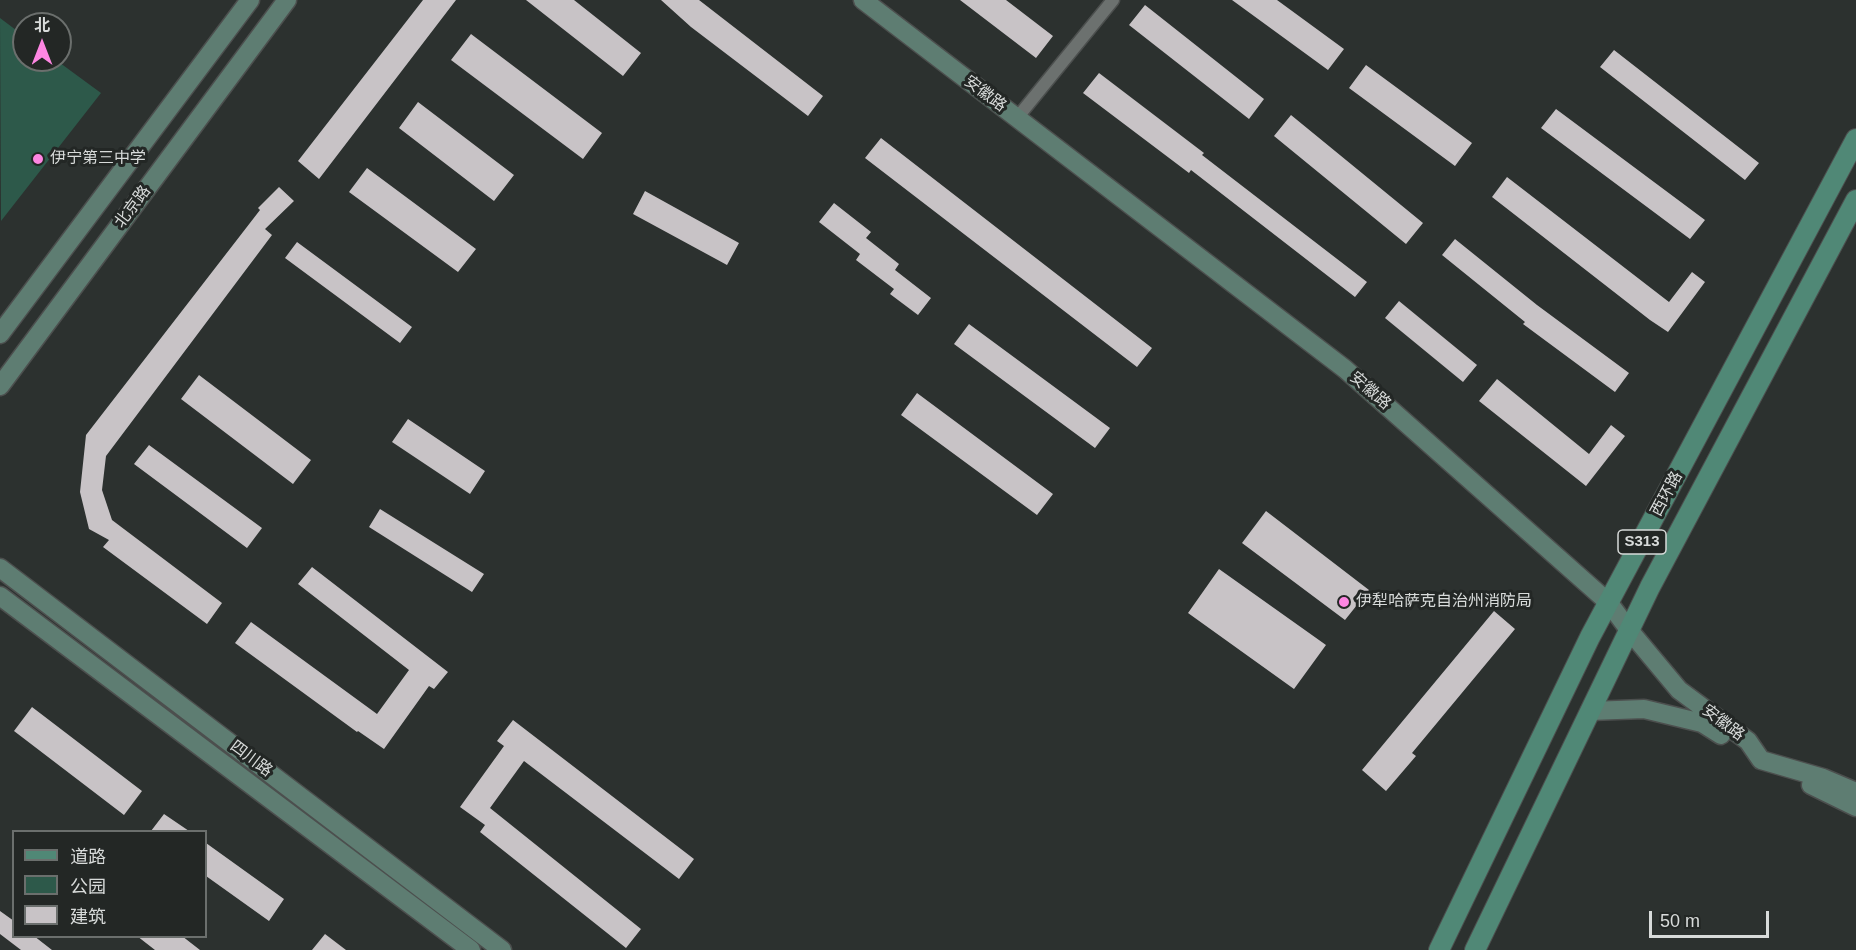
<!DOCTYPE html>
<html>
<head>
<meta charset="utf-8">
<style>
  body { margin:0 }
  #map { position:relative; width:1856px; height:950px; overflow:hidden; background:#2c312f; font-family:Arial,"Noto Sans SC",sans-serif }
  canvas { display:block }
  .legend { position:absolute; left:12px; top:830px; width:195px; height:108px; box-sizing:border-box; background:#232725; border:2px solid #6b6f6d; margin:0; padding:8px 10px; list-style:none; font-size:18px; color:#d8dbda }
  .legend li { display:flex; align-items:center; gap:12px; height:30px }
  .legend b { width:30px; border:2px solid #6b6f6d }
  .north { position:absolute; left:12px; top:12px; width:60px; height:60px; box-sizing:border-box; background:#232725; border:2px solid #6b6f6d; border-radius:50%; rotate:0deg; font-size:16px; font-weight:700; line-height:24px; text-align:center; color:#d8dbda }
  .north::after { content:''; display:block; margin:auto; width:21px; height:27px; background:#fd86e2; clip-path:polygon(50% 0,100% 100%,50% 72%,0 100%) }
  .scale { position:absolute; left:1649px; top:911px; width:120px; height:27px; box-sizing:border-box; border:3px solid #d8dbda; border-top:0; padding-left:8px; font-size:18px; line-height:21px; white-space:nowrap; color:#d8dbda; -webkit-text-stroke:4px #232725; paint-order:stroke }
</style>
</head>
<body>
<div id="map">
<canvas width="1856" height="950"></canvas>
<ul class="legend">
<li><b style="height:8px;background:#508876"></b>道路</li>
<li><b style="height:16px;background:#2d594a"></b>公园</li>
<li><b style="height:16px;background:#c8c3c6"></b>建筑</li>
</ul>
<div class="north">北</div>
<div class="scale">50 m</div>
</div>
<script>
const ctx = document.querySelector('canvas').getContext('2d');
ctx.lineJoin = 'round';
function paint(path, color) { ctx.fillStyle = color; ctx.fill(path, 'evenodd'); }
const shape = rows => new Path2D(rows.map(r => 'M' + r).join(''));
function stroke(path, color, width, dash) { ctx.strokeStyle = color; ctx.lineWidth = width; ctx.lineCap = dash ? 'butt' : 'round'; ctx.setLineDash(dash || []); ctx.stroke(path); }
function drawText(font, color, halo, rows, align = 'center') {
  ctx.font = font + ' Arial,"Noto Sans SC",sans-serif'; ctx.lineWidth = 6; ctx.setLineDash([]); ctx.textBaseline = 'middle'; ctx.strokeStyle = halo; ctx.fillStyle = color; for (const [text, x, y, turn = 0] of rows) {
    ctx.save(); ctx.translate(x, y); ctx.rotate((+turn || 0) * Math.PI / 180); ctx.textAlign = isNaN(turn) ? turn : align; if (halo) ctx.strokeText(text, 0, 0); ctx.fillText(text, 0, 0); ctx.restore();
  }
}
paint(shape([
  [0,18,24,36,24,60,56,60,101,93,1,221]
]), '#2d594a');
paint(shape([
  [423,0,456,0,319,179,298,161],
  [526,0,574,0,641,53,623,76],
  [661,0,699,0,823,96,808,116,691,27],
  [960,0,1006,0,1053,36,1036,58],
  [1232,0,1277,0,1344,49,1328,70],
  [1145,5,1264,99,1249,119,1129,25],
  [471,34,602,133,583,159,451,60],
  [1614,50,1759,163,1745,180,1600,67],
  [1366,65,1472,143,1455,166,1349,88],
  [1099,73,1204,153,1202,155,1367,282,1355,297,1191,170,1189,173,1083,93],
  [418,102,514,175,494,201,399,128],
  [1556,109,1705,220,1690,239,1541,128],
  [1291,115,1423,223,1406,244,1274,136],
  [881,138,1152,348,1137,367,865,158],
  [367,168,476,249,458,272,349,192],
  [1507,177,1669,302,1692,272,1705,282,1668,332,1650,320,1492,197],
  [279,187,294,201,265,229,272,235,106,456,102,490,112,520,222,603,207,624,103,547,109,540,89,529,80,492,86,435,260,210,258,208],
  [645,191,739,243,727,265,633,214],
  [834,203,871,232,866,238,899,264,895,270,931,298,918,315,890,294,894,289,856,260,860,254,819,222],
  [1455,239,1537,305,1629,373,1615,392,1523,324,1525,322,1442,255],
  [297,242,412,327,400,343,285,258],
  [1399,301,1477,365,1463,382,1385,318],
  [969,324,1110,428,1095,448,954,344],
  [199,375,311,460,293,484,181,399],
  [1497,379,1589,454,1611,425,1625,436,1586,486,1479,401],
  [917,393,1053,494,1037,515,901,415],
  [408,419,485,471,470,494,392,442],
  [149,445,262,528,247,548,134,464],
  [380,509,484,574,472,592,369,527],
  [1266,511,1369,590,1345,620,1242,543],
  [312,567,448,672,434,689,429,686,384,749,358,731,357,732,235,643,251,622,377,714,409,670,298,584],
  [1219,569,1326,645,1294,689,1188,613],
  [1494,611,1515,629,1412,753,1416,756,1386,791,1362,770],
  [32,707,142,791,124,815,14,731],
  [513,720,694,859,679,879,524,761,490,808,641,929,626,948,480,832,485,825,460,807,504,746,497,741],
  [164,814,189,831,151,831],
  [206,843,284,899,269,921,206,876],
  [0,911,14,921,14,936,34,936,52,950,21,950,0,934],
  [325,934,346,950,312,950],
  [137,936,182,936,200,950,155,950]
]), '#c8c3c6');
const street = shape([
  [1017,118,1113,0]
]);
const secondary = shape([
  [863,0,1345,369,1609,603,1629,630,1679,690,1748,741,1761,760,1823,778,1856,792],
  [0,334,250,0],
  [0,386,287,0],
  [0,568,502,950],
  [0,596,471,950],
  [1590,711,1644,709,1702,723,1721,735],
  [1811,785,1856,807]
]);
const primary = shape([
  [1439,950,1590,637,1856,139],
  [1475,950,1650,587,1856,200]
]);
stroke(street, '#4c4f4e', 15);
stroke(secondary, '#4c4f4e', 21);
stroke(primary, '#4c4f4e', 22);
stroke(street, '#6c716f', 12);
stroke(secondary, '#5e7d72', 18);
stroke(primary, '#508876', 20);
for (const [x, y, r, color] of [
  [38,159,6,"#fd86e2"],
  [1344,602,6,"#fd86e2"]
]) { const dot = new Path2D(); dot.arc(x, y, r, 0, 2 * Math.PI); ctx.fillStyle = color; ctx.fill(dot); stroke(dot, '#232725', 2); }
for (const [x, y, w] of [
  [1642,542,48]
]) { const box = new Path2D(); box.roundRect(x - w / 2, y - 12, w, 24, 4.5); ctx.fillStyle = '#232725'; ctx.fill(box); stroke(box, '#d8dbda', 1.5); }
drawText('bold 15px', '#d8dbda', null, [
  ["S313",1642,542]
]);
drawText('16px', '#d8dbda', '#232725', [
  ["安徽路",985,94,37],
  ["北京路",133,207,-53],
  ["安徽路",1370,391,41],
  ["西环路",1667,494,-62],
  ["安徽路",1723,723,37],
  ["四川路",251,759,37]
]);
drawText('16px', '#d8dbda', '#232725', [
  ["伊宁第三中学",50,159],
  ["伊犁哈萨克自治州消防局",1356,602]
], 'left');
</script>
</body>
</html>
